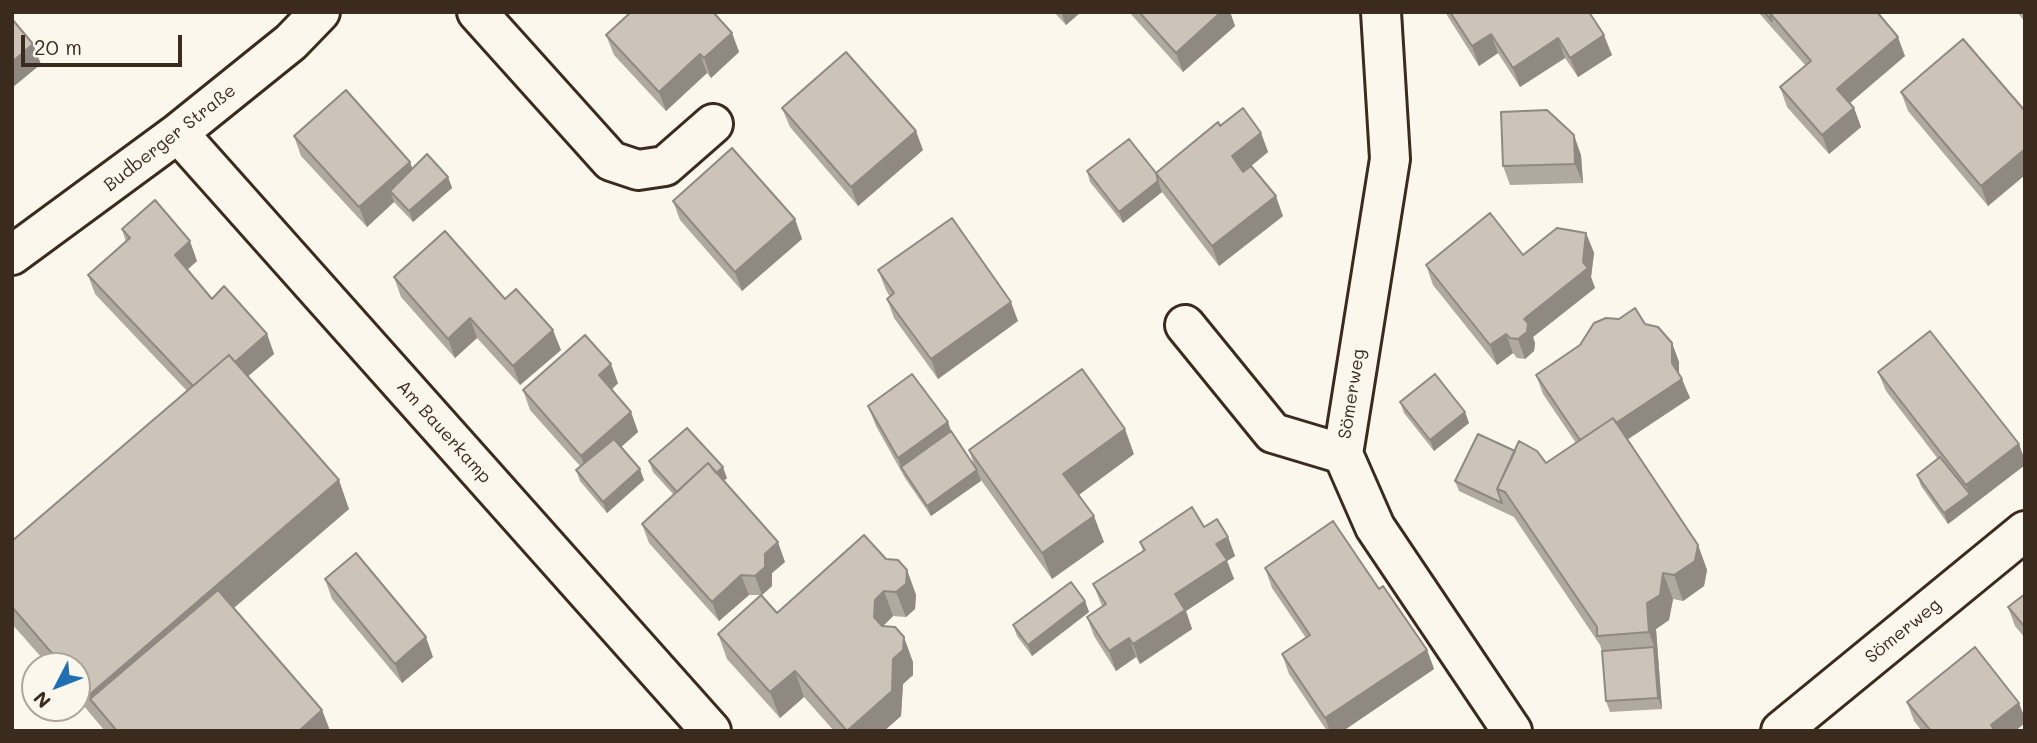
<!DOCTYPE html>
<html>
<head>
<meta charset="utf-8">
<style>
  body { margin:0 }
  #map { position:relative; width:2037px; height:743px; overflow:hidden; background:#fbf7ec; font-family:Mali,sans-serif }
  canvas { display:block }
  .frame { position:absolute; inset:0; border:14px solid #3b2a1e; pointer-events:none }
  .north { position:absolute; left:21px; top:652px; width:70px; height:70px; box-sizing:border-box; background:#fbf7ec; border:2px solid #aea59a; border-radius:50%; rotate:228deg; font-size:19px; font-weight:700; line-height:28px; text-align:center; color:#3b2a1e }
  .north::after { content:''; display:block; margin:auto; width:24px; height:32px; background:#1f6fb2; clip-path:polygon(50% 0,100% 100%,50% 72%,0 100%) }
  .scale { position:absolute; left:21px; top:35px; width:161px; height:32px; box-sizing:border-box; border:4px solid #3b2a1e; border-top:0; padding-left:9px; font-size:21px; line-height:24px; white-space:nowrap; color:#3b2a1e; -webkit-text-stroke:5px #fbf7ec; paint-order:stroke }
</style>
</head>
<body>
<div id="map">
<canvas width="2037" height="743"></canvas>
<div class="frame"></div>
<div class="north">N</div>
<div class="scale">20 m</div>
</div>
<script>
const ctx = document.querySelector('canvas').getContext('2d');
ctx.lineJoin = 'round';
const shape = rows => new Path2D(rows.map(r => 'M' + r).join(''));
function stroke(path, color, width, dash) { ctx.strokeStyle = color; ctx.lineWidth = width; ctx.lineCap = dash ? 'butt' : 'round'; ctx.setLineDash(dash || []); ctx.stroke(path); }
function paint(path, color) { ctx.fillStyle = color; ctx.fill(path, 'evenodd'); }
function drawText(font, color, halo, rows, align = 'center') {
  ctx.font = font + ' Mali,sans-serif'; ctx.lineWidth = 6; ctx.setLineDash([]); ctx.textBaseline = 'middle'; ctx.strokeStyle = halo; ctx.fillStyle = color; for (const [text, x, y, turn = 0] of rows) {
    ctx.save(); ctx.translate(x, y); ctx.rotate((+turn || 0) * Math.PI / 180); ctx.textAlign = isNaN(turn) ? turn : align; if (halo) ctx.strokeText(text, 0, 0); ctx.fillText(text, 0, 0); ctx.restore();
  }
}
const minor = shape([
  [477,12,611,161,638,170,665,166,713,124],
  [1381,12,1390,159,1343,454,1375,527,1512,731],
  [178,133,711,731],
  [12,255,178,133,291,42,320,12],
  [1185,325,1273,433,1343,454],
  [1781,731,2025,531]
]);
stroke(minor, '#3b2a1e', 44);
stroke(minor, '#fbf7ec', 38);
paint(shape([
  [1054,12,1081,12,1066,25],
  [1129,12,1230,12,1235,26,1183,72],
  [1445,12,1589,12,1612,55,1578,77,1565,58,1520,87,1498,53,1479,66],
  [1758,12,1863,12,1905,56,1850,103,1854,108,1861,127,1829,154,1787,107,1780,87,1806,66],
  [2017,12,2025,12,2025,22],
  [732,33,739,52,711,78,707,73,666,111,614,55,606,35],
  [1901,92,2025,111,2025,175,1988,206,1908,111],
  [782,108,923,150,858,206,790,127],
  [1220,126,1261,133,1268,152,1251,166,1283,216,1219,266,1162,192,1123,223,1090,182,1087,171,1156,173],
  [294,136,410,162,412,168,448,177,452,188,413,222,394,202,367,227,301,156],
  [1581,155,1583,183,1510,185,1503,166],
  [673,201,795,219,802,239,742,291,680,220],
  [122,229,197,261,187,270,212,299,267,334,274,354,248,376,349,509,233,608,322,710,330,731,105,731,77,698,77,666,49,666,12,624,12,541,187,391,95,294,88,275,126,242],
  [1586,233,1594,253,1591,277,1595,288,1533,337,1535,343,1534,351,1525,359,1517,358,1513,353,1497,365,1433,285,1426,265,1523,255],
  [878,270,1018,321,938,379,894,318,887,299,890,297,886,290],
  [394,277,505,299,561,350,520,385,477,338,455,358,401,297],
  [1645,324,1672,343,1679,362,1679,374,1690,398,1627,440,1698,545,1707,570,1704,586,1683,601,1673,599,1669,620,1656,629,1662,709,1610,712,1606,701,1602,651,1600,645,1514,517,1459,491,1455,481,1515,451,1546,463,1576,443,1543,394,1536,375],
  [1878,372,2019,444,2025,461,2025,465,1948,524,1921,486,1917,475,1938,459,1886,391],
  [618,383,611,390,631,412,638,432,621,447,644,480,607,513,580,481,576,470,580,466,530,410,523,390],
  [1400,402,1465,412,1469,423,1434,451,1404,413],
  [868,406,951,431,974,465,969,450,1134,454,1079,495,1104,542,1052,579,981,480,931,516,905,478,876,426],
  [649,461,727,478,723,481,785,562,772,573,772,586,762,595,749,595,719,621,649,543,642,524,674,495,653,472],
  [1204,527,1228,537,1235,556,1227,561,1234,579,1186,611,1192,629,1140,664,1136,657,1116,671,1094,636,1087,617,1102,606,1093,584,1143,551,1140,542],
  [886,559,907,570,916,595,915,609,906,617,893,616,884,625,884,627,913,662,913,675,903,684,901,716,884,731,834,731,804,697,780,718,727,659,718,634,777,613],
  [1265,568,1427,650,1434,669,1343,731,1327,731,1289,674,1282,654,1306,638,1272,588],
  [325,579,433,657,402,683,332,599],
  [2025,594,2025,638,2015,626,2008,607],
  [1085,601,1089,612,1032,656,1017,636,1013,625],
  [1907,702,2019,703,2025,719,2025,723,2015,731,1922,731,1914,721]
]), '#afa99f');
paint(shape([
  [1065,12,1081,12,1066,25,1062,14],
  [1221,12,1230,12,1235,26,1183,72,1176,53],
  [732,33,739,52,711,78,704,58],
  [1491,34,1498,53,1479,66,1472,46],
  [1604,35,1612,55,1578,77,1570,58],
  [1898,37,1905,56,1844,108,1837,89],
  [1558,38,1565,58,1520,87,1513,68],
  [33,44,41,64,12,88,12,62],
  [700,54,707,73,666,111,659,92],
  [1854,108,1861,127,1829,154,1822,135],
  [916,131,923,150,858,206,851,187],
  [1261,133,1268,152,1239,176,1232,156],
  [1574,135,1581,155,1583,183,1575,164],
  [2025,149,2025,175,1988,206,1981,186],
  [410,162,417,181,390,191,394,202,367,227,359,207],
  [448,177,452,188,413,222,409,211],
  [1158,181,1162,192,1123,223,1119,212],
  [1276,196,1283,216,1219,266,1212,246],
  [795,219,802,239,742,291,735,272],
  [1586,233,1594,253,1591,277,1595,288,1533,337,1535,343,1534,351,1525,359,1518,339,1524,319,1583,262],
  [190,241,197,261,182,274,175,255],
  [1011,302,1018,321,938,379,931,359],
  [470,318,477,338,455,358,448,339],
  [553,330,561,350,520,385,513,366],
  [267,334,274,354,239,384,232,365],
  [1506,334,1513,353,1497,365,1490,345],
  [1672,343,1679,362,1679,381,1682,379,1690,398,1590,464,1583,445,1672,363],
  [611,364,618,383,606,395,599,375],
  [631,412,638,432,588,476,581,456],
  [1465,412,1469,423,1434,451,1430,440],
  [948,422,955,442,901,467,898,458],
  [1125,429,1134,454,1073,499,1063,474],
  [2019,444,2025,461,2025,465,1948,524,1944,513,1970,494,1966,485],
  [723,467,727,478,718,486,714,475],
  [640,469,644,480,607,513,603,502],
  [977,470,981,481,931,516,927,506],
  [339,480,349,509,106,718,90,699,89,695],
  [1094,516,1104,542,1052,579,1042,553],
  [1228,537,1235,556,1227,561,1234,579,1186,611,1192,629,1140,664,1133,644,1216,544],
  [778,542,785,562,772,573,772,586,762,595,755,576,765,554],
  [1698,545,1707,570,1704,586,1683,601,1674,575],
  [907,570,916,595,915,609,906,617,896,592],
  [1663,573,1673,599,1669,620,1656,629,1662,709,1658,698,1654,647,1649,632,1647,603],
  [741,575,749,595,719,621,712,602],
  [884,591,893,616,884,625,883,643,874,617,875,600],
  [1085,601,1089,612,1032,656,1028,645],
  [426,637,433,657,402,683,395,664],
  [904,637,913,662,913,675,903,684,901,716,884,731,847,731,893,659],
  [1129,638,1136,657,1116,671,1109,651],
  [1427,650,1434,669,1343,731,1330,731,1325,718],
  [795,671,804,697,780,718,770,692],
  [2019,703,2025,719,2025,723,2015,731,1993,731,1991,725],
  [322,710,330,731,299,731]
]), '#8f8982');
const building = shape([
  [631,12,713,12,732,33,704,58,700,54,659,92,606,35,631,12],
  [1139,12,1221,12,1176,53,1139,12],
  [1450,12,1589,12,1604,35,1570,58,1558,38,1513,68,1491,34,1472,46,1450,12],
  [1764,12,1769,12,1772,21,1764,12],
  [1769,12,1877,12,1898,37,1837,89,1854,108,1822,135,1780,87,1811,61,1769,12],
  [12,19,33,44,12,62,12,19],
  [1963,39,2025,111,2025,149,1981,186,1901,92,1963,39],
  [846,52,916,131,851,187,782,108,846,52],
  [346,90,410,162,359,207,294,136,346,90],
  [1243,108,1261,133,1232,156,1243,172,1251,166,1276,196,1212,246,1156,173,1218,122,1220,126,1243,108],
  [1547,110,1574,135,1575,164,1503,166,1501,112,1547,110],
  [1129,139,1156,173,1158,181,1119,212,1087,171,1129,139],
  [732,148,795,219,735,272,673,201,732,148],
  [427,154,448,177,409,211,390,191,427,154],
  [155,200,190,241,175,255,212,299,224,286,267,334,235,362,229,355,193,386,88,275,130,238,122,229,155,200],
  [1490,213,1523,255,1557,228,1586,233,1583,262,1588,268,1524,319,1528,323,1527,332,1518,339,1510,338,1506,334,1490,345,1426,265,1490,213],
  [952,218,1011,302,931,359,887,299,894,293,878,270,952,218],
  [445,231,505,299,516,289,553,330,513,366,470,318,448,339,394,277,445,231],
  [1635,308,1645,324,1658,327,1672,343,1672,363,1682,379,1616,423,1613,418,1580,440,1536,375,1580,345,1594,323,1606,318,1619,319,1635,308],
  [1930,331,2019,444,1966,485,1878,372,1930,331],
  [585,335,611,364,599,375,631,412,581,456,523,390,585,335],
  [229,355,339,480,89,695,77,682,77,666,63,666,12,607,12,541,229,355],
  [1082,369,1125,429,1063,474,1094,516,1042,553,969,450,1082,369],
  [912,374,948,422,898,458,868,406,912,374],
  [1435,374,1465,412,1430,440,1400,402,1435,374],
  [1613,418,1698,545,1695,561,1674,575,1663,573,1660,595,1647,603,1649,632,1597,636,1597,627,1505,492,1497,489,1519,441,1537,451,1546,463,1613,418],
  [687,428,723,467,716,473,708,463,677,492,649,461,687,428],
  [951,431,977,470,927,506,901,467,951,431],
  [1478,434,1515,451,1497,489,1502,503,1455,481,1478,434],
  [614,439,640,469,603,502,576,470,614,439],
  [1940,457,1970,494,1944,513,1917,475,1940,457],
  [708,463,778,542,765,554,765,567,755,576,741,575,712,602,642,524,708,463],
  [1192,507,1204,527,1217,519,1228,537,1216,544,1227,560,1175,594,1185,610,1133,644,1129,638,1109,651,1087,617,1106,604,1093,584,1145,550,1140,542,1192,507],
  [1333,521,1379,589,1383,586,1427,650,1325,718,1282,654,1310,635,1265,568,1333,521],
  [864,535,886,559,898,560,907,570,906,584,896,592,884,591,875,600,874,617,882,626,895,627,904,637,903,650,893,659,892,691,847,731,795,671,770,692,718,634,761,595,777,613,864,535],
  [356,553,426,637,395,664,325,579,356,553],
  [1071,582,1085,601,1028,645,1013,625,1071,582],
  [218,590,322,710,299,731,117,731,90,699,218,590],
  [2025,594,2025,627,2008,607,2025,594],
  [1654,647,1658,698,1606,701,1602,651,1654,647],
  [1975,647,2019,703,1991,725,1995,731,1931,731,1907,702,1975,647]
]);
paint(building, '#ccc4b9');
stroke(building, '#8f8982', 2);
drawText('18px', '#3b2a1e', '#fbf7ec', [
  ["Budberger Straße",170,138,-38],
  ["Sömerweg",1352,394,-81],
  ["Am Bauerkamp",444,432,48],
  ["Sömerweg",1903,631,-39]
]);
</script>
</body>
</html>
